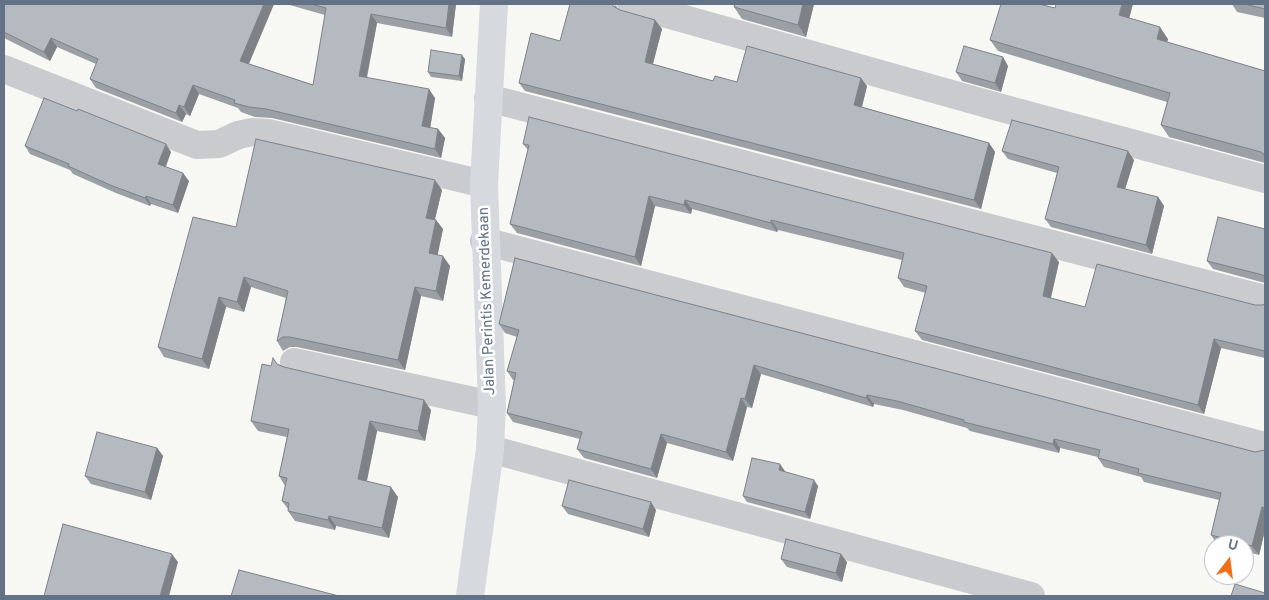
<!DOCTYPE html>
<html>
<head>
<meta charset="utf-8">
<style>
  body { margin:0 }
  #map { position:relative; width:1269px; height:600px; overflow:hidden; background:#f7f7f4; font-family:Overpass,sans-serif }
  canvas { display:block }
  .frame { position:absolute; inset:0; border:5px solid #647287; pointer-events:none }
  .north { position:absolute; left:1204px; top:535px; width:50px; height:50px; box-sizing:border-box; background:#fff; border:1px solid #c1c7cf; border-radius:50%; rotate:15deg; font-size:14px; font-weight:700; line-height:20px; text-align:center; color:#647287 }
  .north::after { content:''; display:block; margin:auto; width:18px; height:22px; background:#f16e1a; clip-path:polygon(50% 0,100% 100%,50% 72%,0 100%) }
</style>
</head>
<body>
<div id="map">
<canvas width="1269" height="600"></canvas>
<div class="frame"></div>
<div class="north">U</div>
</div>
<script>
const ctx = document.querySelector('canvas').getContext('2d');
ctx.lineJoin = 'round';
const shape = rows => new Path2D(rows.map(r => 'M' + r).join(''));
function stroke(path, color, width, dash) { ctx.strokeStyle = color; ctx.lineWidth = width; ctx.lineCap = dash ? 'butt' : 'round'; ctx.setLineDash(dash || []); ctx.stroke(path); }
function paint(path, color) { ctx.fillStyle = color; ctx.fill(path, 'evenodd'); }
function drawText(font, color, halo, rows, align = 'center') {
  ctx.font = font + ' Overpass,sans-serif'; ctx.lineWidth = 5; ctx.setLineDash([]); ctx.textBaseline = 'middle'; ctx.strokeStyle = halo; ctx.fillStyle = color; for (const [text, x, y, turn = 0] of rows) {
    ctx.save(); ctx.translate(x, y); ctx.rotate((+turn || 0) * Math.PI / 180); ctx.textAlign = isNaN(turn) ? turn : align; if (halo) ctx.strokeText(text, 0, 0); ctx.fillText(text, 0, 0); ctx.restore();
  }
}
stroke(shape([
  [631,4,998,107,1265,179],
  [4,69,197,145,219,144,238,135,252,132,269,133,484,184],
  [488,98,1265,299],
  [484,241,1265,446],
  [294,362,492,405],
  [490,449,1031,596]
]), '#c9cbcf', 28);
stroke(shape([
  [470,596,490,449,492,405,484,184,494,4]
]), '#d6dadf', 28);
paint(shape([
  [4,4,73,5,73,4,274,4,249,64,313,85,325,15,286,4,456,4,452,37,377,23,367,78,435,98,430,128,438,129,445,138,441,158,272,118,255,117,241,112,238,108,199,94,190,116,186,114,182,122,96,88,90,79,96,64,57,47,50,61,4,38],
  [735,4,814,4,806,37,742,19,734,7],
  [1232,4,1265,4,1265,18,1237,12],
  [616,5,617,8,620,10,655,20,662,29,653,64,713,81,867,86,862,107,989,143,995,152,981,209,525,91,519,83,560,41],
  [1055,8,1129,18,1168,39,1167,42,1265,71,1265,163,1169,137,1161,125,1167,102,998,51,990,40],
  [465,59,462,81,431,77,428,72],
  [1008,66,1001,92,962,81,956,72],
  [523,144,1059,262,1051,298,1085,307,1255,305,1263,305,1265,303,1265,358,1221,348,1204,414,922,340,915,331,926,293,904,287,898,278,902,260,778,230,777,232,692,209,691,214,655,206,641,266,517,233,510,224,528,150],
  [25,146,171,152,166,167,189,181,178,213,151,204,150,206,116,193,73,174,70,170,30,154],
  [1002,151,1134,160,1125,189,1158,197,1164,206,1152,254,1051,227,1045,219,1057,173,1008,159],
  [442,190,435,219,443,229,437,255,450,266,443,301,421,296,405,370,297,347,290,347,283,351,277,341,286,298,251,287,244,312,226,307,209,369,164,357,158,347,236,227],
  [1265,229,1265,283,1213,269,1207,261],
  [515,258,1255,452,1265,450,1265,530,1259,555,1244,551,1244,545,1220,545,1217,544,1211,535,1219,500,1144,482,1141,477,1104,467,1098,458,1098,457,1060,448,1059,453,970,431,967,428,903,410,874,404,873,407,761,374,752,408,747,407,733,461,667,443,657,478,584,458,577,449,580,439,513,422,507,413,514,380,513,380,507,371,517,337,505,333,499,324],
  [277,364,284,367,431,410,425,441,377,431,367,481,398,497,389,538,336,526,335,530,295,521,288,511,288,509,282,501,285,486,279,476,287,437,258,431,251,421,271,366],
  [157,448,163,456,151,500,91,484,85,476],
  [785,471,785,472,818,486,810,519,747,502,743,496],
  [562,506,656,510,649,537,568,514],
  [781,559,847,562,842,582,787,567]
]), '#9ba0a5');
paint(shape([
  [264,4,274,4,246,70,240,61],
  [449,4,456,4,452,37,446,28],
  [803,4,814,4,806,37,798,25],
  [1122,4,1133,4,1127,27,1119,15],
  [371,14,377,23,365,85,359,76],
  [655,20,662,29,651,71,645,62],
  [1160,27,1168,39,1165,50,1157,39],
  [51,38,57,47,50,61,44,52],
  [462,55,465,59,462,81,459,76],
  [1003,57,1008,66,1001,92,995,83],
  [861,78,867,86,860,114,854,105],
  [193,85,199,94,190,116,184,107],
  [429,89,435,98,429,135,422,126],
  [179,105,186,114,182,122,176,113],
  [438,129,445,138,441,158,435,149],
  [989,143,995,152,981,209,974,200],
  [166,144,171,152,163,172,158,164],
  [1128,151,1134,160,1123,196,1117,187],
  [183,173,189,181,178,213,173,205],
  [435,180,442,190,433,227,426,218],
  [146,196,151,204,150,206,145,198],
  [649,196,655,206,641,266,635,257],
  [1158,197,1164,206,1152,254,1146,245],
  [685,200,692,209,691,214,684,205],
  [436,220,443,229,436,263,429,253],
  [771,220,778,230,777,232,771,223],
  [1052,253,1059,262,1049,305,1043,296],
  [443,256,450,266,443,301,436,291],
  [244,277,251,287,244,312,237,302],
  [415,287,421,296,405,370,398,360],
  [219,297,226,307,209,369,202,359],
  [1214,339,1221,348,1204,414,1198,405],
  [754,365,761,374,752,408,745,399],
  [867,395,874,404,873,407,866,398],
  [741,398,747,407,733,461,726,452],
  [424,400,431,410,425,441,418,431],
  [370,421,377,431,365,489,358,479],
  [661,434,667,443,657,478,651,469],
  [1054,439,1060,448,1059,453,1053,444],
  [157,448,163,456,151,500,145,492],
  [780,464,785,471,783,477,779,470],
  [814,480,818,486,810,519,805,512],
  [391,487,398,497,389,538,382,528],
  [651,502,656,510,649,537,643,529],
  [1262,507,1265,511,1265,530,1259,555,1252,546],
  [329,516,336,526,335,530,328,520],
  [172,554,178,562,169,596,160,596],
  [841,554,847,562,842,582,836,573]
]), '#7e8286');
const building = shape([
  [4,4,71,4,73,5,73,4,264,4,240,61,313,85,326,8,311,4,449,4,446,28,371,14,359,76,429,89,422,126,438,129,435,149,266,109,249,107,234,103,235,100,193,85,184,107,179,105,176,113,90,79,98,59,51,38,44,52,4,32,4,4],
  [570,4,613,4,613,6,620,10,655,20,645,62,713,81,715,76,737,82,747,46,861,78,854,105,989,143,974,200,519,83,531,33,560,41,570,4],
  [735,4,803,4,798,25,734,7,735,4],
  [1001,4,1039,4,1055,8,1056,4,1122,4,1119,15,1160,27,1157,39,1265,71,1265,155,1261,152,1161,125,1170,93,990,40,1001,4],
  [1244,4,1265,4,1265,9,1244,4],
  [964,46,1003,57,995,83,956,72,964,46],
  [431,50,462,55,459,76,428,72,431,50],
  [44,98,77,111,78,109,166,144,158,164,183,173,173,205,146,196,145,198,110,185,68,166,69,164,25,146,44,98],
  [529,117,1052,253,1043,296,1085,307,1097,264,1255,305,1263,305,1265,303,1265,351,1214,339,1198,405,915,331,927,286,898,278,904,253,771,220,771,223,685,200,684,205,649,196,635,257,510,224,529,145,523,144,529,117],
  [1012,120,1128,151,1117,187,1158,197,1146,245,1045,219,1059,167,1002,151,1012,120],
  [256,139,435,180,426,218,436,220,429,253,443,256,436,291,415,287,398,360,290,337,283,337,277,341,288,291,244,277,237,302,219,297,202,359,158,347,193,217,236,227,256,139],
  [1218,217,1265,229,1265,277,1263,275,1207,261,1218,217],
  [515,258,1255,452,1265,450,1265,508,1262,507,1252,546,1211,535,1221,493,1138,473,1139,469,1098,458,1100,450,1054,439,1053,444,964,422,964,420,897,401,867,395,866,398,754,365,745,399,741,398,726,452,661,434,651,469,577,449,582,432,507,413,516,373,507,371,519,330,499,324,515,258],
  [273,358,277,364,284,367,424,400,418,431,370,421,358,479,391,487,382,528,329,516,328,520,288,511,289,503,282,501,287,478,279,476,289,429,251,421,262,364,271,366,273,358],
  [97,432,157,448,145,492,85,476,97,432],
  [752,458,780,464,779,470,814,480,805,512,743,496,752,458],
  [569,480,651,502,643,529,562,506,569,480],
  [63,524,172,554,160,596,44,596,63,524],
  [786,539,841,554,836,573,781,559,786,539],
  [239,570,339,596,231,596,239,570],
  [1235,584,1265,593,1265,596,1231,596,1235,584]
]);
paint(building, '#b4bac0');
stroke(building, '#7e8286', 1);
drawText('15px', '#647287', '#fff', [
  ["Jalan Perintis Kemerdekaan",488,301,-92]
]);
</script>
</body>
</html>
